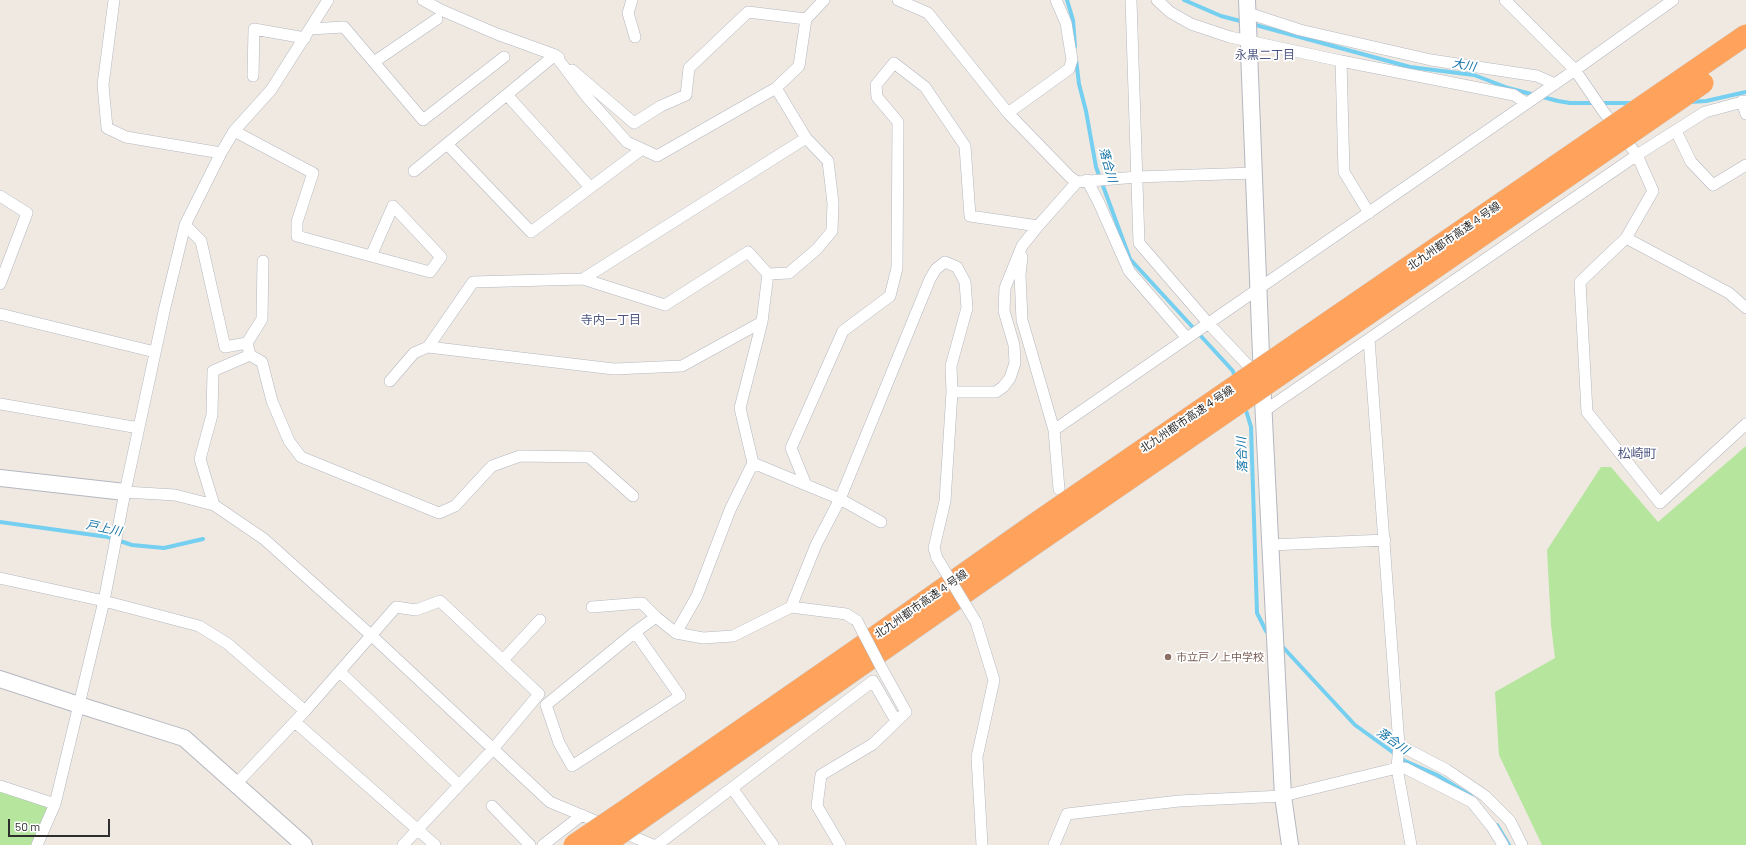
<!DOCTYPE html>
<html>
<head>
<meta charset="utf-8">
<style>
  body { margin:0 }
  #map { position:relative; width:1746px; height:845px; overflow:hidden; background:#efe9e1; font-family:Barlow,sans-serif }
  canvas { display:block }
  .scale { position:absolute; left:8px; top:819px; width:102px; height:18px; box-sizing:border-box; border:2px solid #2e2e2e; border-top:0; padding-left:5px; font-size:12px; line-height:14px; white-space:nowrap; color:#2e2e2e; -webkit-text-stroke:3px #fff; paint-order:stroke }
</style>
</head>
<body>
<div id="map">
<canvas width="1746" height="845"></canvas>
<div class="scale">50 m</div>
</div>
<script>
const ctx = document.querySelector('canvas').getContext('2d');
ctx.lineJoin = 'round';
function paint(path, color) { ctx.fillStyle = color; ctx.fill(path, 'evenodd'); }
const shape = rows => new Path2D(rows.map(r => 'M' + r).join(''));
function stroke(path, color, width, dash) { ctx.strokeStyle = color; ctx.lineWidth = width; ctx.lineCap = dash ? 'butt' : 'round'; ctx.setLineDash(dash || []); ctx.stroke(path); }
function drawText(font, color, halo, rows, align = 'center') {
  ctx.font = font + ' Barlow,"Noto Sans JP",sans-serif'; ctx.lineWidth = 3.5; ctx.setLineDash([]); ctx.textBaseline = 'middle'; ctx.strokeStyle = halo; ctx.fillStyle = color; for (const [text, x, y, turn = 0] of rows) {
    ctx.save(); ctx.translate(x, y); ctx.rotate((+turn || 0) * Math.PI / 180); ctx.textAlign = isNaN(turn) ? turn : align; if (halo) ctx.strokeText(text, 0, 0); ctx.fillText(text, 0, 0); ctx.restore();
  }
}
paint(shape([
  [1746,446,1746,845,1542,845,1499,755,1495,692,1555,658,1551,625,1547,550,1601,467,1611,467,1658,522],
  [0,791,49,807,31,845,0,845]
]), '#b6e59e');
stroke(shape([
  [1067,0,1073,20,1075,47],
  [1184,0,1221,16,1244,22],
  [1252,24,1410,67,1474,75,1508,88,1558,101,1570,103,1633,103],
  [1076,59,1079,84,1086,111,1096,167,1130,259,1233,371,1235,378],
  [1690,102,1706,101,1746,92],
  [1245,407,1251,427,1257,613,1266,631,1271,636],
  [0,522,108,537,132,545,164,548,203,539],
  [1280,644,1355,725,1405,761,1437,775,1471,796],
  [1497,825,1509,845]
]), '#75cff0', 4);
const street = shape([
  [114,0,103,85,107,128,126,137,221,153],
  [423,0,441,10,497,34,555,55,586,96,627,142,657,156,776,88,806,138,583,279,473,282,428,347,614,369,682,366,762,322,740,408,753,463,730,510,697,596,676,633],
  [632,0,628,13,635,37],
  [898,0,928,13,1008,113,1070,177,1077,182],
  [1131,0,1139,243,1208,323,1258,376],
  [1157,0,1170,12,1191,24,1230,37,1341,61,1344,172,1369,213],
  [1505,0,1575,70,1603,111,1637,155,1653,191,1626,238,1580,282,1587,412,1660,503,1746,424],
  [1248,13,1300,30,1431,60,1537,76,1555,84],
  [806,19,824,0],
  [310,29,344,27,423,120,504,57],
  [1341,61,1514,95,1526,103],
  [374,62,437,19],
  [572,70,634,123,661,106,686,95,689,68,748,12,806,19,799,66,776,88],
  [253,76,254,29,305,38],
  [507,95,590,187],
  [1742,101,1746,114],
  [1008,113,1069,69,1072,60,1066,23,1056,0],
  [234,131,313,173,297,222,297,236,430,272,441,257,393,206,371,256],
  [1676,131,1691,162,1713,185,1746,165],
  [447,144,531,232,642,149],
  [414,171,555,55,559,58],
  [1087,180,1099,203,1129,271,1187,338],
  [0,196,27,213,0,284],
  [185,225,201,241,225,347,247,343,250,355,213,371,212,415,200,459,214,505],
  [1626,238,1729,293,1746,308],
  [1022,257,1020,275,1022,320,1054,430,1059,489],
  [768,274,789,273,817,249,832,231,833,203,828,161,806,138],
  [583,279,665,305,748,252,768,274,762,322],
  [0,314,155,352],
  [1369,339,1399,745,1397,768,1411,845],
  [247,343,262,319,263,261],
  [250,355,262,362,272,401,289,441,301,457,439,513,455,506,492,466,520,456,589,457,633,496],
  [390,381,414,353,428,347],
  [952,392,996,392,1003,387,1010,378,1015,363,1014,345,1004,311,1005,288,1022,246,1038,226,1077,182,1137,177,1254,173],
  [0,404,139,428],
  [1264,411,1637,155,1705,112,1746,101],
  [1054,430,1575,70,1673,0],
  [753,463,840,499,881,522],
  [806,485,791,448,843,331,890,296,897,268,898,122,877,97,876,85,894,63,925,87,965,146,970,216,1038,226],
  [125,492,175,495,214,505,264,539,372,636,550,802,653,845],
  [1270,545,1385,540],
  [0,578,104,601,199,626,228,644,305,711],
  [592,607,642,603,656,617],
  [791,607,816,545,840,499,930,279,936,269,945,262,957,267,965,282,967,308,951,366,952,392,945,501,934,548,937,558],
  [976,622,994,680,977,757,982,845],
  [635,632,680,696,572,766,559,743,546,705,635,632,656,617,676,633,703,638,733,636,791,607,846,614,857,621],
  [503,660,540,620],
  [340,672,459,785],
  [295,722,435,845],
  [1399,745,1447,770,1485,796,1510,821,1522,845],
  [237,783,305,711,396,607,416,610,440,601,539,694,493,749,403,845],
  [0,786,55,804],
  [732,788,773,845],
  [492,806,530,845],
  [37,845,55,804,104,601,125,492,165,307,185,225,221,153,234,131,271,90,328,0],
  [543,845,582,815],
  [657,845,873,681,896,721],
  [840,845,817,806,821,775,873,744,906,712,882,669],
  [1054,845,1067,814,1179,801,1283,796,1397,768,1405,768,1472,802,1492,827,1503,845]
]);
const secondary = shape([
  [1247,0,1262,380,1283,796,1290,845],
  [0,478,125,492],
  [0,679,79,705,184,738,304,845]
]);
const highway = shape([
  [630,807,852,653,1033,525],
  [641,819,1042,539]
]);
stroke(street, '#b4b7c1', 12);
stroke(secondary, '#b4b7c1', 18);
stroke(highway, '#c9c9c9', 22);
stroke(street, '#fff', 11);
stroke(secondary, '#fff', 16);
stroke(highway, '#ffa35c', 21);
const streetBridge = shape([
  [937,558,976,622],
  [857,621,882,669]
]);
const highwayBridge = shape([
  [1033,525,1746,35],
  [1042,539,1703,83],
  [574,845,630,807],
  [604,845,641,819]
]);
stroke(streetBridge, '#b4b7c1', 12, []);
stroke(highwayBridge, '#c9c9c9', 22, []);
stroke(streetBridge, '#fff', 11);
stroke(highwayBridge, '#ffa35c', 21);
for (const [x, y, r, color] of [
  [1168,657,4,"#8d6e63"]
]) { const dot = new Path2D(); dot.arc(x, y, r, 0, 2 * Math.PI); ctx.fillStyle = color; ctx.fill(dot); stroke(dot, '#fff', 1.5); }
drawText('11px', '#2e2e2e', '#fff', [
  ["北九州都市高速４号線",1454,236,-35],
  ["北九州都市高速４号線",1187,419,-34],
  ["北九州都市高速４号線",921,604,-35]
]);
drawText('11px', '#785e54', '#fff', [
  ["市立戸ノ上中学校",1176,657]
], 'left');
drawText('12px', '#4d5680', '#fff', [
  ["永黒二丁目",1265,55],
  ["寺内一丁目",611,320]
]);
drawText('italic 12px', '#0d6fa3', '#fff', [
  ["大川",1464,65,10],
  ["落合川",1108,165,74],
  ["落合川",1242,455,-92],
  ["戸上川",104,528,12],
  ["落合川",1393,741,35]
]);
drawText('13px', '#4d5680', '#fff', [
  ["松崎町",1637,454]
]);
</script>
</body>
</html>
